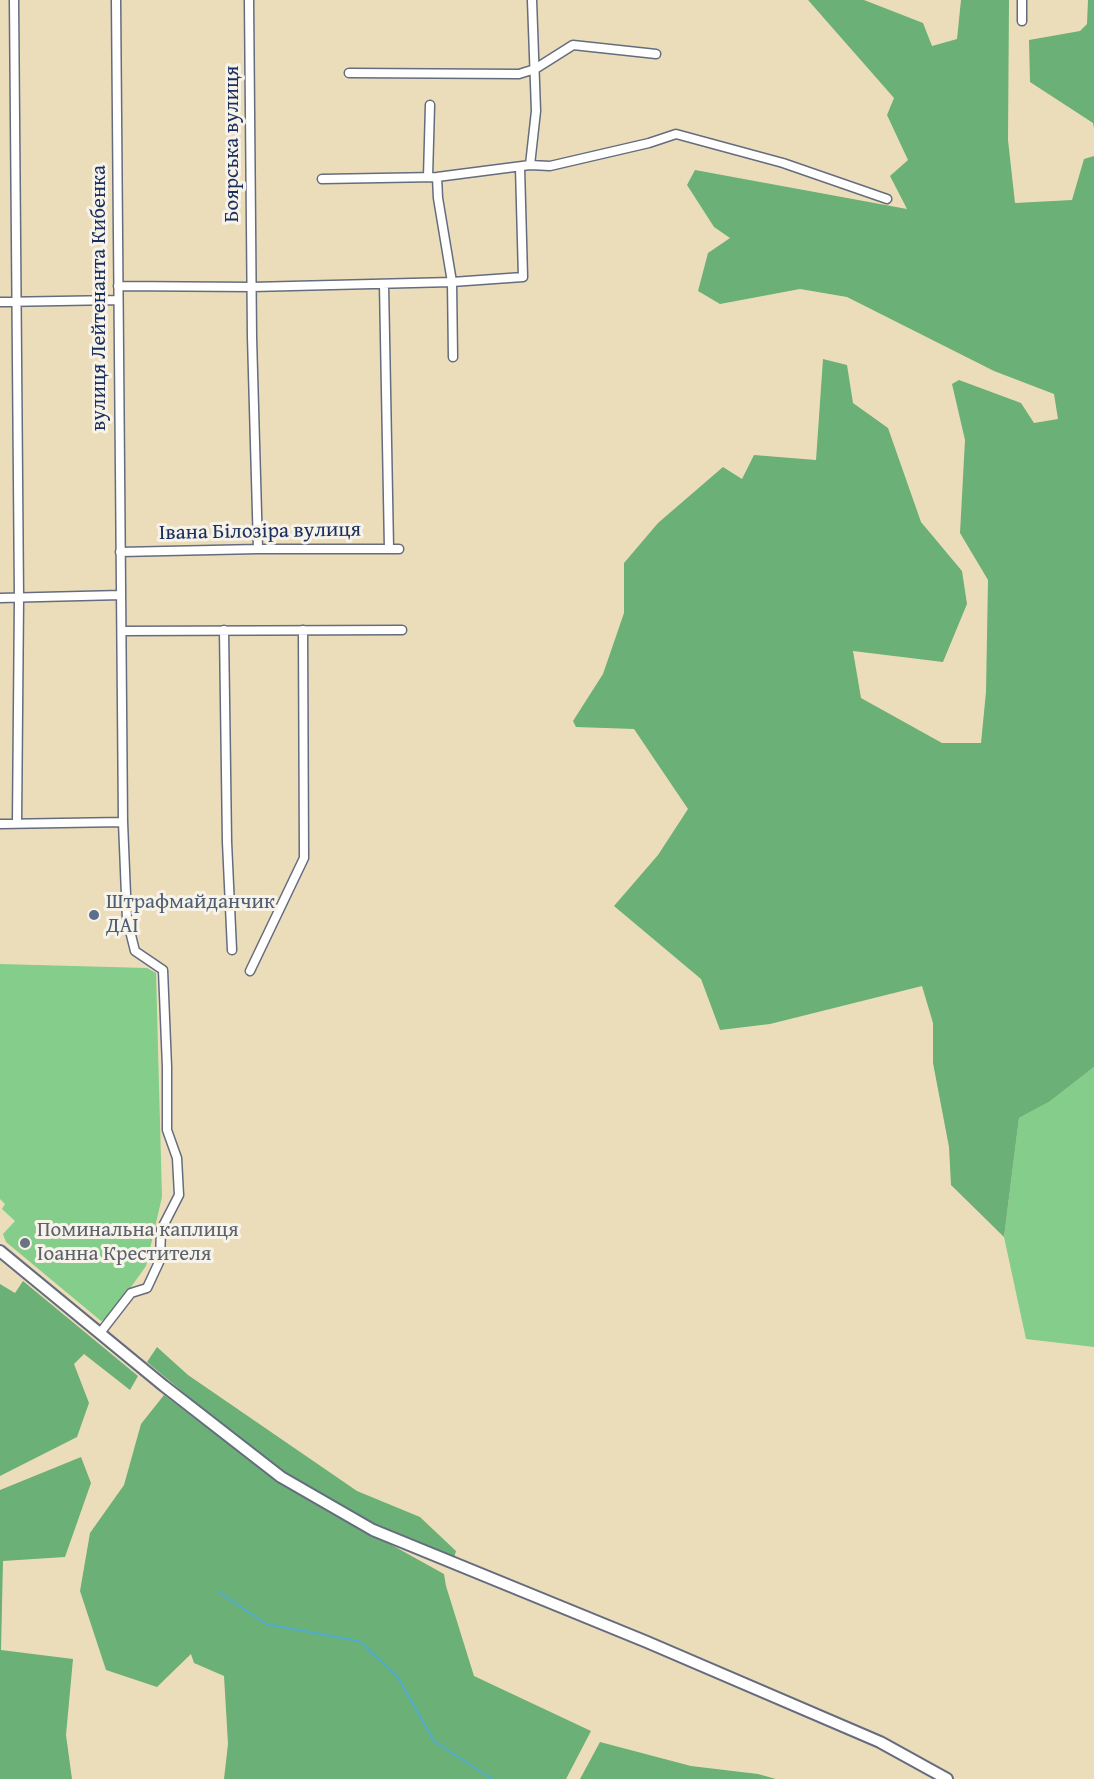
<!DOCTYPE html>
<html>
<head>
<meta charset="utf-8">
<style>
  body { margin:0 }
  canvas { display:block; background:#ecddba }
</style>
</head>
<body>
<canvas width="1094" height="1779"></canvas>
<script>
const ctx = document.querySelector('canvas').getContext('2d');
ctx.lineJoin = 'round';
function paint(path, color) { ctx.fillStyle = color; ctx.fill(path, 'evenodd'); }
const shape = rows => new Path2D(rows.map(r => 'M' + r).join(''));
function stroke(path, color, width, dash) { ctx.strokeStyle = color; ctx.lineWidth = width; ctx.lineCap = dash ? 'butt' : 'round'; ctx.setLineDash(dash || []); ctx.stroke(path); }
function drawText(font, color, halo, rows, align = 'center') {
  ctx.font = font + ' "Gentium Book Plus",serif'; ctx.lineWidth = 6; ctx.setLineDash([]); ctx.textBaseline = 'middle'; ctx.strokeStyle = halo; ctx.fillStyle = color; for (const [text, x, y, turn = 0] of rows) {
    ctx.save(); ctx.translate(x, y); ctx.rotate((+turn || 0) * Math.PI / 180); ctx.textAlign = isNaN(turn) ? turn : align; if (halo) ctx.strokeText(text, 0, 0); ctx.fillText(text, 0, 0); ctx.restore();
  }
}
paint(shape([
  [0,964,147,968,156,973,162,1197,146,1266,109,1318,101,1321,6,1242,3,1234,15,1221,2,1209,5,1204,0,1199],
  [1094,1067,1094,1347,1026,1339,1004,1237,1019,1118,1049,1102]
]), '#84cd8a');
paint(shape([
  [808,0,864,0,923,23,932,46,957,39,961,0,1009,0,1008,140,1015,203,1072,200,1084,159,1094,156,1094,1067,1049,1102,1019,1118,1004,1237,951,1185,949,1147,933,1063,933,1023,922,986,770,1024,720,1030,701,979,614,906,658,855,688,809,634,729,576,727,573,721,603,674,624,613,624,563,658,523,723,467,742,479,754,455,816,460,823,359,847,365,853,403,888,428,921,522,962,571,967,604,943,662,853,651,861,698,942,743,981,743,986,692,988,580,960,533,965,440,952,384,959,380,1021,403,1034,423,1058,419,1054,394,994,371,847,297,800,289,720,304,698,291,708,253,730,238,714,227,687,185,695,170,907,209,890,176,908,160,887,115,894,98],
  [1088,0,1094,0,1094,128,1093,123,1030,82,1029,40,1080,31,1087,24],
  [23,1281,138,1376,130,1390,84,1354,74,1364,89,1403,77,1437,0,1476,0,1284,15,1293],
  [157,1347,188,1375,357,1491,420,1517,456,1551,454,1558,373,1525,282,1475,147,1362],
  [164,1395,280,1483,444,1574,446,1586,474,1676,591,1731,566,1779,224,1779,228,1744,224,1676,194,1663,191,1654,157,1687,106,1670,80,1591,90,1533,124,1485,141,1424],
  [81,1457,91,1483,65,1557,3,1561,1,1650,73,1659,66,1735,72,1779,0,1779,0,1490],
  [600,1742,691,1766,758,1774,776,1779,580,1779]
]), '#6bb076');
stroke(shape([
  [219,1592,266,1624,359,1641,397,1676,434,1741,492,1779]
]), '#50acce', 2);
const minor = shape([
  [14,0,19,598,17,823],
  [249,0,252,337,258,549],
  [1022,21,1022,0],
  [349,73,519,74,535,69,573,45,656,54],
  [530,165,536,111,532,0],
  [428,177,430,105],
  [322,179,437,177,530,165,550,166,649,143,676,134,783,163,887,199],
  [384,284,389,549],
  [118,286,252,287,452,282,438,198,437,177],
  [0,302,118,300],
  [453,357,452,282,523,277,520,167],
  [120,552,258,549,399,549],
  [0,598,121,595],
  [224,630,227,842,232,950],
  [122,631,402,630],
  [0,824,123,822],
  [250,971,304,858,303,630],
  [100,1333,131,1293,147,1288,160,1260,161,1230,179,1195,177,1158,167,1130,167,1067,163,970,135,951,127,919,123,822,116,0]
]);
const tertiary = shape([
  [0,1251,164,1386,281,1477,373,1530,647,1642,880,1742,947,1779]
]);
stroke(minor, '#646c7e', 11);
stroke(tertiary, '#646c7e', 14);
stroke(minor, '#fff', 8);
stroke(tertiary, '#fff', 10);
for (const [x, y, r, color] of [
  [94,915,6,"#5c6f8a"],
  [25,1243,6,"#6b7280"]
]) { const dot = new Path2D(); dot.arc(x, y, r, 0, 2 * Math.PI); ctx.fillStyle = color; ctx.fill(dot); stroke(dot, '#f7f3e8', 2); }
drawText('21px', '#1b2f5e', '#f7f3e8', [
  ["Боярська вулиця",233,144,-90],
  ["вулиця Лейтенанта Кибенка",100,298,-90],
  ["Івана Білозіра вулиця",260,532,-1]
]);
drawText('21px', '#4e5e75', '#f7f3e8', [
  ["Штрафмайданчик",106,903],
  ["ДАІ",106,927]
], 'left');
drawText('21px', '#5b616d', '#f7f3e8', [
  ["Поминальна каплиця",37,1231],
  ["Іоанна Крестителя",37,1255]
], 'left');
</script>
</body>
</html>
